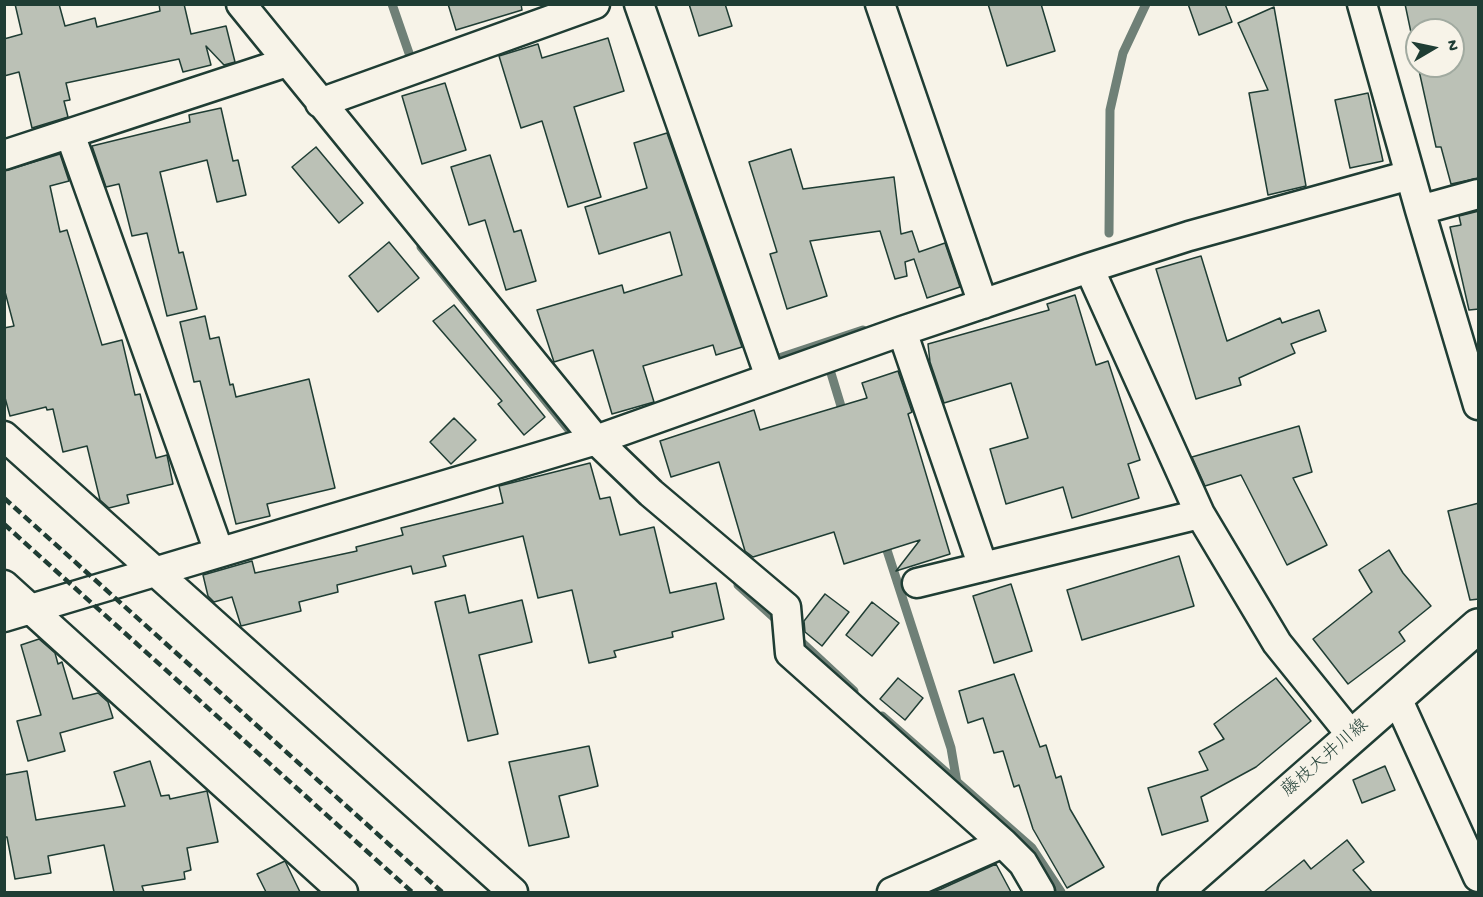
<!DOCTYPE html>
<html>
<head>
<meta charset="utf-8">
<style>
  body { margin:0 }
  #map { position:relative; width:1483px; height:897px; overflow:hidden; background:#f7f3e8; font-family:"Gochi Hand",sans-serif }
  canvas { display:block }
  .frame { position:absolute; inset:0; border:6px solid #1f3d34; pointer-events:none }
  .north { position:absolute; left:1405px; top:18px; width:60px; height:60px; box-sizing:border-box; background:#f7f3e8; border:2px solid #a1aaa0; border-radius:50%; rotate:81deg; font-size:16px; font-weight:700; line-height:24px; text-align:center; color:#1f3d34 }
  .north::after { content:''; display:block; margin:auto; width:21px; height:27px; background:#1f3d34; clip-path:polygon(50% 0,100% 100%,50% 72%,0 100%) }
</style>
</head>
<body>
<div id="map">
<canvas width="1483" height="897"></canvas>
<div class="frame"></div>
<div class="north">N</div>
</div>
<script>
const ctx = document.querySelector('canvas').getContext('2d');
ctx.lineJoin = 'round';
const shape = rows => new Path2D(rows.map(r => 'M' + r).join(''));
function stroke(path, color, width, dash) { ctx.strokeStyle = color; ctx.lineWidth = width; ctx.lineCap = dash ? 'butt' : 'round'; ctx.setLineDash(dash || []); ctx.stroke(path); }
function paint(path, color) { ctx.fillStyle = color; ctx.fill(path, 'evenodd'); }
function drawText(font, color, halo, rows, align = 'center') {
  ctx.font = font + ' "Gochi Hand","Klee One",sans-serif'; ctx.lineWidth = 4.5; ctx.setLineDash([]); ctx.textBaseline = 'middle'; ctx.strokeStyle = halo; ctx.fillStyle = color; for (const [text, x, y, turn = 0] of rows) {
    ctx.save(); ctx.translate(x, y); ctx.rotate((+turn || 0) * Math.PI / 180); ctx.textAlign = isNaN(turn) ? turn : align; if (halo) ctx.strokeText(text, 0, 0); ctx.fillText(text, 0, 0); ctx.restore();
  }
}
stroke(shape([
  [392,4,411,59],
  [1109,233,1110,110,1123,53,1146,4],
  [421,247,578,441],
  [773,350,776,359,863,330],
  [827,360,844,416],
  [884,541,951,748,957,783],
  [738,585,781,624],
  [796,637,854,691],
  [882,716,1032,848,1061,892]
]), '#6f8077', 9);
const building = shape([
  [15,4,59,4,65,26,95,18,97,27,160,11,159,4,184,4,191,34,226,26,235,62,224,65,206,46,211,65,183,72,179,59,66,83,70,100,64,101,68,117,32,128,19,72,4,76,4,39,22,34,15,4],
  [448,4,521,4,522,10,456,30,448,4],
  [689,4,725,4,732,26,699,36,689,4],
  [988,4,1041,4,1055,51,1007,66,988,4],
  [1188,4,1225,4,1232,22,1199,35,1188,4],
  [1405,4,1479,5,1479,178,1451,184,1441,147,1436,147,1418,66,1453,66,1453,30,1417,30,1417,61,1405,4],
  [1274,7,1306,186,1268,195,1249,93,1268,90,1238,23,1274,7],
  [608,38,624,91,574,107,601,197,568,207,542,121,521,128,499,56,538,44,542,58,608,38],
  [445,83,466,150,422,164,402,96,445,83],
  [1368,93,1383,161,1350,168,1335,100,1368,93],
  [221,108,233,161,238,160,246,195,217,202,207,160,160,172,179,253,183,252,197,309,167,316,147,233,132,236,119,184,106,187,92,146,190,122,189,115,221,108],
  [667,133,742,347,716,355,713,345,643,366,654,402,612,414,593,350,554,362,537,310,622,285,624,293,682,275,670,232,599,254,585,207,647,188,634,143,667,133],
  [316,147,363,203,339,223,292,167,316,147],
  [791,149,803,189,894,177,901,234,912,231,919,252,945,243,960,287,927,298,914,259,905,262,907,276,895,279,880,231,810,241,827,296,787,309,770,254,777,252,749,162,791,149],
  [60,154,69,181,50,186,60,232,67,230,102,345,122,340,135,395,140,394,156,458,167,455,173,484,127,495,129,503,109,508,100,500,87,446,63,452,53,409,47,410,46,407,10,416,4,394,4,328,14,326,4,288,4,171,60,154],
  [490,155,514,232,521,230,536,281,506,290,485,220,469,225,451,167,490,155],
  [1479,211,1479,309,1469,310,1450,227,1461,225,1459,216,1479,211],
  [389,242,419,278,378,312,349,276,389,242],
  [1201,256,1227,341,1280,318,1282,323,1319,310,1326,331,1291,344,1295,353,1239,378,1241,385,1196,399,1156,269,1201,256],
  [1075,295,1096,365,1108,361,1140,460,1128,464,1139,498,1072,518,1063,487,1006,504,990,449,1028,438,1011,383,944,403,930,362,928,344,1049,310,1047,304,1075,295],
  [454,305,545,417,524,435,498,404,502,401,433,321,454,305],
  [205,316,210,339,219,337,230,385,233,384,236,397,309,379,335,488,267,504,270,516,236,524,200,381,194,382,180,322,205,316],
  [898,371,912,412,908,414,950,554,896,571,920,540,844,564,834,532,753,557,745,551,719,462,671,477,660,441,754,410,760,430,867,398,862,383,898,371],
  [454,418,476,440,451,464,430,442,454,418],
  [1299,426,1312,472,1293,478,1327,545,1287,565,1241,475,1205,486,1192,457,1299,426],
  [590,463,600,499,610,497,620,535,654,527,670,593,716,583,724,619,672,632,673,637,614,651,616,657,589,663,572,590,538,598,523,536,443,556,446,566,413,574,411,566,337,585,338,592,299,602,301,611,241,626,232,597,214,602,208,596,203,575,252,561,255,573,357,551,356,547,403,535,401,528,503,503,499,486,590,463],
  [1479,503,1479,599,1470,600,1448,511,1479,503],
  [1389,550,1403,573,1431,606,1399,632,1405,641,1348,684,1313,639,1372,592,1359,570,1389,550],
  [1179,556,1194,606,1082,640,1067,590,1179,556],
  [1011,584,1032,651,994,663,973,596,1011,584],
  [825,594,849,612,822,646,805,632,804,621,825,594],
  [465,595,469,613,522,600,532,642,479,655,498,734,468,741,435,602,465,595],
  [872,602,899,623,872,656,846,635,872,602],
  [39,639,55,653,58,664,62,662,73,699,98,693,108,702,113,718,60,733,65,751,28,761,17,721,41,715,21,645,39,639],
  [1014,674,1040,747,1046,745,1056,778,1061,776,1070,809,1104,867,1067,888,1033,829,1019,785,1014,787,1003,751,994,753,983,718,968,723,959,691,1014,674],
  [898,678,923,698,905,720,880,699,898,678],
  [1276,678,1311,721,1256,767,1201,797,1208,821,1162,835,1148,788,1208,770,1199,752,1224,739,1214,724,1276,678],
  [589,746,598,786,559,796,569,837,529,846,509,762,589,746],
  [150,761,161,796,169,795,170,799,207,791,218,842,187,848,191,870,184,872,185,879,142,886,144,892,114,892,104,845,48,856,51,873,15,879,7,837,4,837,4,775,27,771,36,820,125,806,114,772,150,761],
  [1385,766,1395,790,1362,803,1353,780,1385,766],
  [1347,840,1364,862,1353,870,1372,892,1264,892,1304,860,1311,869,1347,840],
  [285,861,300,892,266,892,257,874,285,861],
  [996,864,1011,892,933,892,941,889,996,864]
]);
paint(building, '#bbc1b6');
stroke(building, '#1f3d34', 1.5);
const street = shape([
  [241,4,596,440,651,493,786,607,790,653,1003,843,1023,863,1040,892],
  [639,4,770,377],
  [880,4,983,304],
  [1362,4,1420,210,1478,405],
  [320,103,595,4],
  [70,134,219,552],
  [4,155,287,62],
  [1420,210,1478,194],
  [1089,268,1200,514,1277,643,1352,736],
  [902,331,983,567],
  [4,436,513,892],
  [917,583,1200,514],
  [4,585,343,892],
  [4,617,596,440,902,331,1089,268,1189,236,1410,175],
  [1397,698,1478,877],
  [892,892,1003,843]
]);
const primary = shape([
  [1175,892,1478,626]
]);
stroke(street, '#1f3d34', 33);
stroke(primary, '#1f3d34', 38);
stroke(street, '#f7f3e8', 28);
stroke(primary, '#f7f3e8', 33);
stroke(shape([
  [4,498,442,892],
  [4,524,412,892]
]), '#1f3d34', 4.5, [9, 4.5]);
drawText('18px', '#1f3d34', '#f7f3e8', [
  ["藤枝大井川線",1326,759,-41]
]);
</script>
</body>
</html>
